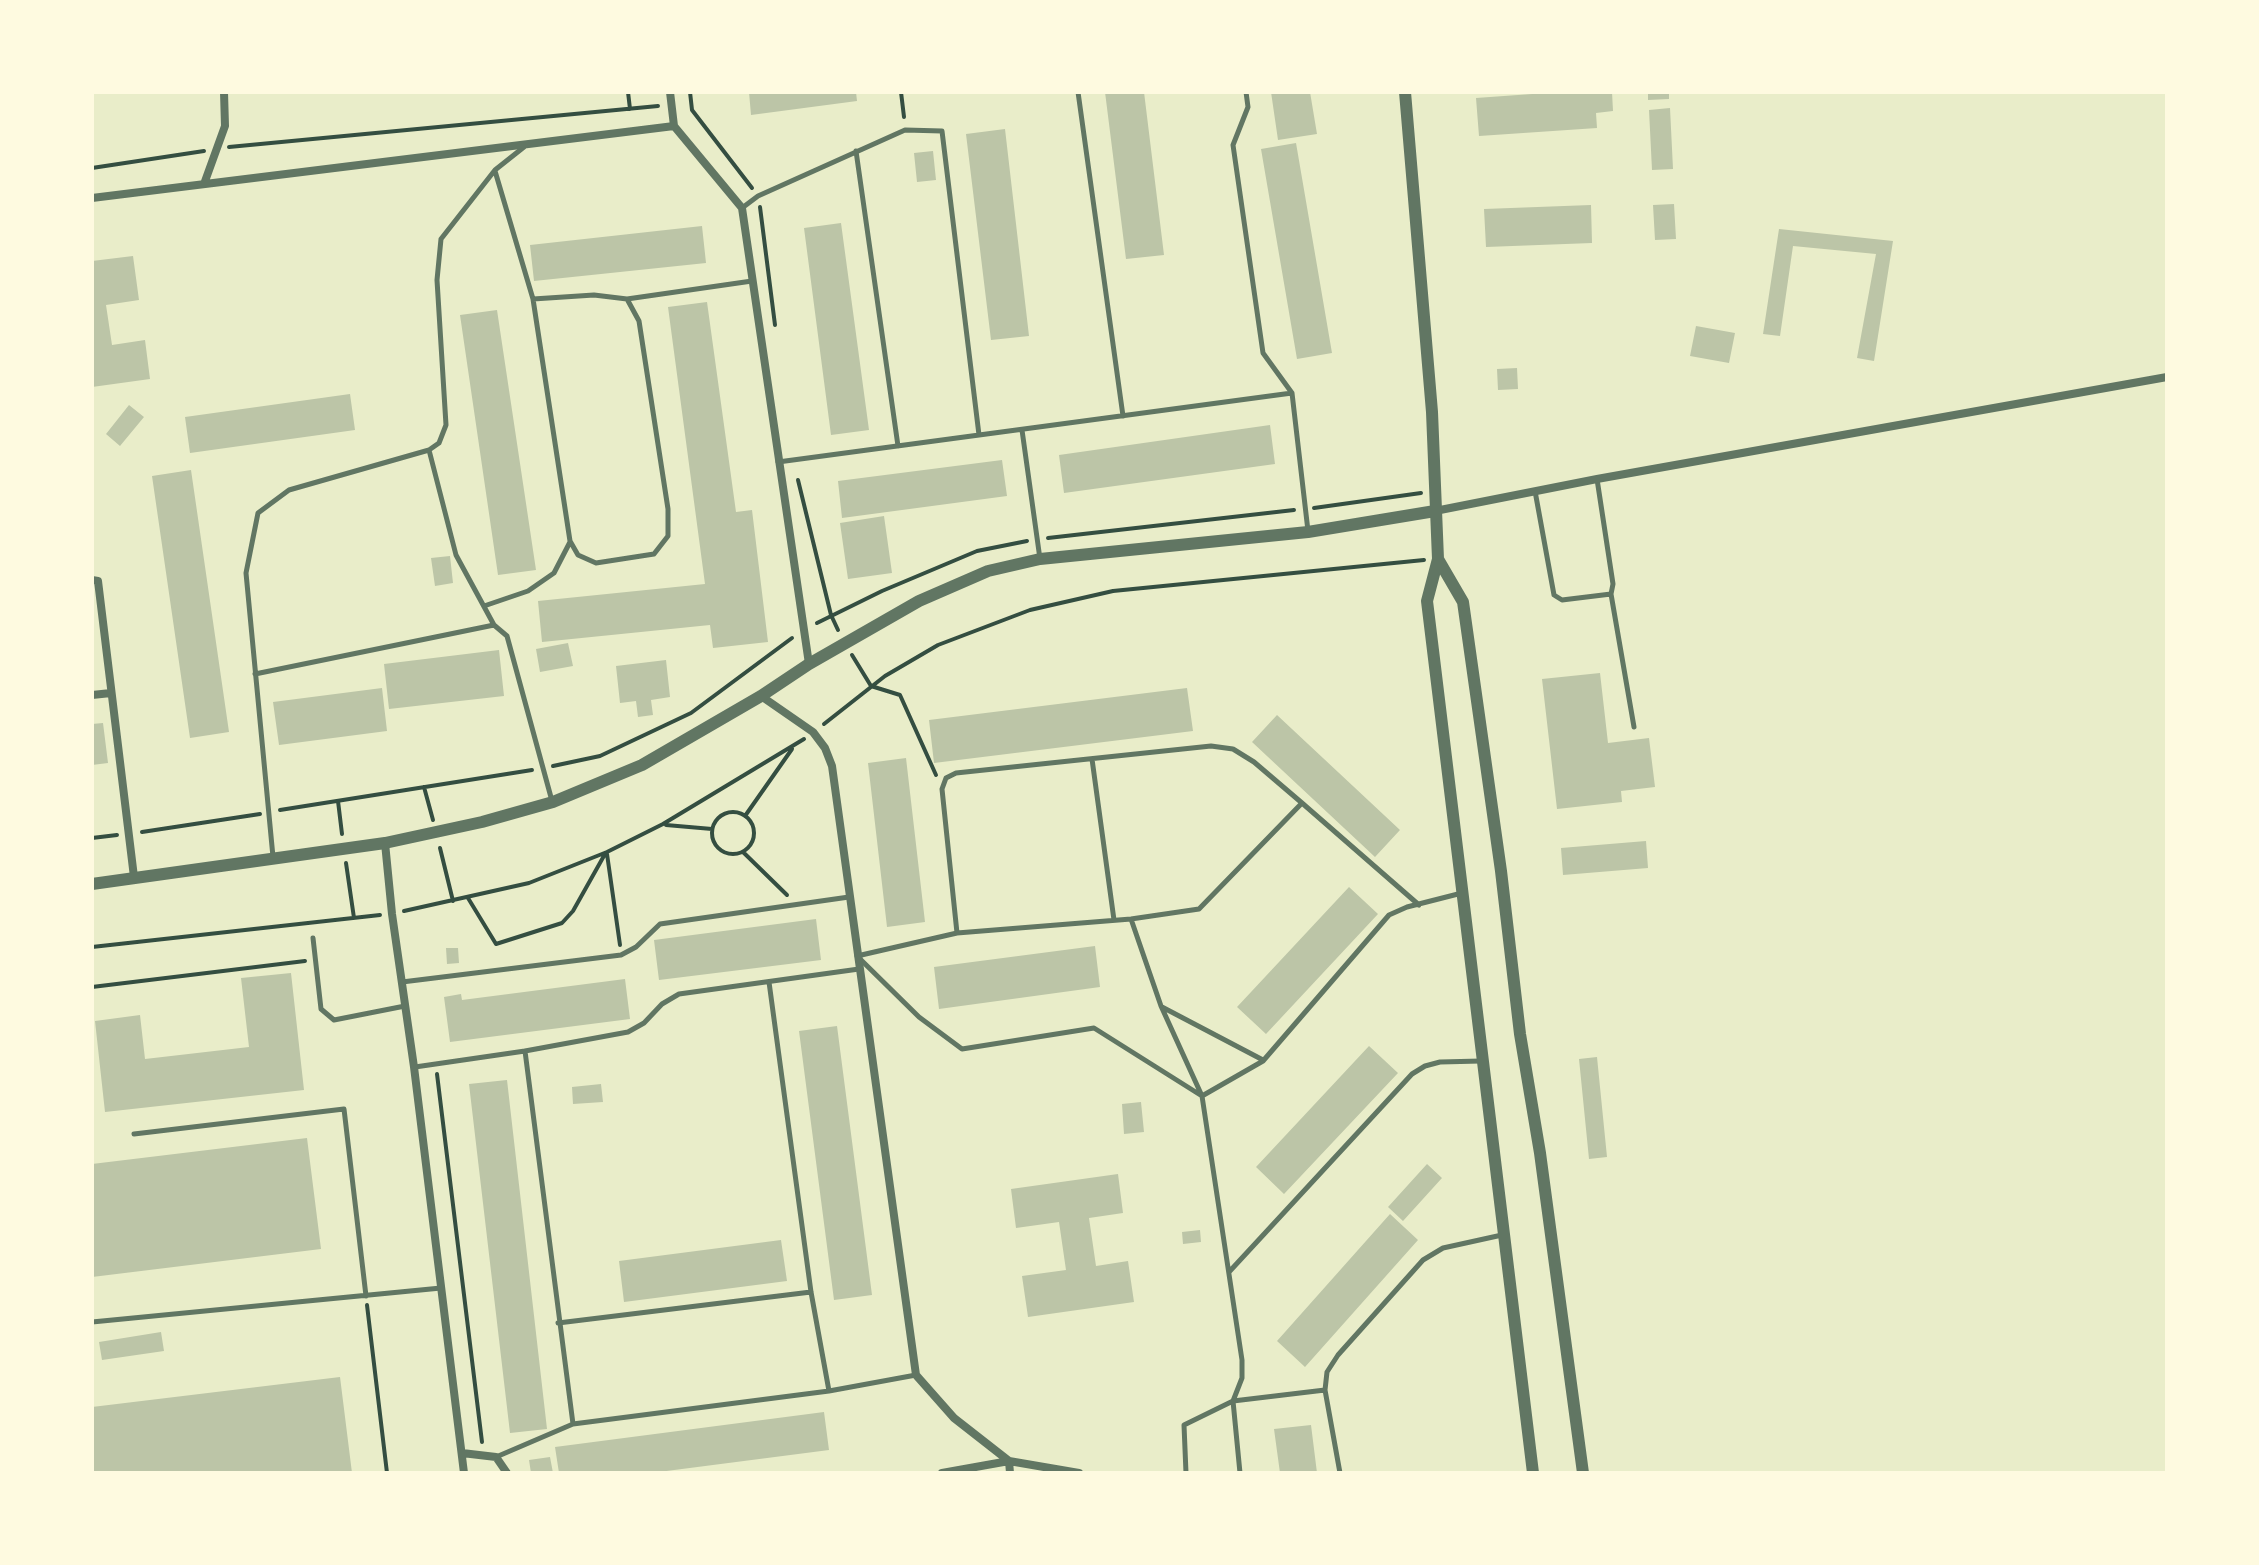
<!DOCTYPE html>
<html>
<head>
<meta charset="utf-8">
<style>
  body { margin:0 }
  #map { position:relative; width:2259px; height:1565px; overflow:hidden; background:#e9edc9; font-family:"Nunito Sans",sans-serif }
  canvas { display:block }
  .frame { position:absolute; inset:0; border:94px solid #fefae0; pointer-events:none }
</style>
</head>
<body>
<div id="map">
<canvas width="2259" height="1565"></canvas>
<div class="frame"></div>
</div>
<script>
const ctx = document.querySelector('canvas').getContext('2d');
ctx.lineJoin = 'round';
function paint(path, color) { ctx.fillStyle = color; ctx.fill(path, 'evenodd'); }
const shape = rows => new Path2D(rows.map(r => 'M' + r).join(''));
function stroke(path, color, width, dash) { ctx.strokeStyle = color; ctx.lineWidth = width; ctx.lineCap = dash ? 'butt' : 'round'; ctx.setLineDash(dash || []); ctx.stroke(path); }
paint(shape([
  [749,92,856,92,857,101,751,115],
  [1105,92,1144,92,1164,255,1126,259],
  [1271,92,1310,92,1317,134,1278,140],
  [1560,92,1612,92,1613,111,1596,113,1597,128,1479,136,1476,98],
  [1648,92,1669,92,1669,99,1648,100],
  [1670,108,1673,169,1652,170,1649,110],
  [1005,129,1029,336,991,340,966,134],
  [1296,143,1332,353,1297,359,1261,149],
  [933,151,936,180,917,182,914,153],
  [1674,204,1676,239,1655,240,1653,205],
  [1591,205,1592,243,1486,247,1484,209],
  [841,223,869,430,831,435,804,228],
  [702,226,706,263,534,281,530,245],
  [1779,229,1893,241,1874,361,1857,358,1876,254,1793,246,1780,336,1763,334],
  [133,256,139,300,106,305,112,345,145,340,150,379,92,387,92,261],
  [707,302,736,512,752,510,768,642,713,648,710,625,542,642,538,601,705,584,668,307],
  [497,310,536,570,498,575,460,315],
  [1696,326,1735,333,1729,363,1690,356],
  [1517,368,1518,389,1498,390,1497,369],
  [350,394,355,430,190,453,185,417],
  [129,405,144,417,120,446,106,434],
  [1270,425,1275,464,1064,493,1059,455],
  [1002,460,1007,496,842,518,838,481],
  [191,470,229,732,190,738,152,476],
  [884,516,892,573,848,579,840,523],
  [450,556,453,583,435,586,431,558],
  [568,643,573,666,540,672,536,649],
  [499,650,504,696,389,709,384,664],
  [666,660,670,697,651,700,653,715,638,717,636,701,620,703,616,666],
  [1600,673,1608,743,1649,738,1655,787,1621,791,1622,802,1557,809,1542,679],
  [382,688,387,731,279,745,273,702],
  [1187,688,1193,731,934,763,929,720],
  [1277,715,1400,830,1375,857,1252,742],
  [103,723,108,763,92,765,92,724],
  [906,758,925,922,887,927,868,763],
  [1646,841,1648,868,1563,875,1561,848],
  [1349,887,1378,914,1266,1034,1237,1007],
  [816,919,821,960,659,980,654,940],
  [1095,946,1100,987,939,1009,934,967],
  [446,948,458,948,459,963,447,964],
  [291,973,304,1090,105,1112,95,1021,140,1015,145,1059,249,1047,241,978],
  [625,979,630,1019,450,1042,444,997,461,994,462,1000],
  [837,1026,872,1295,834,1300,799,1031],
  [1369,1046,1398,1073,1284,1194,1256,1167],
  [1597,1057,1607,1157,1589,1159,1579,1059],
  [507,1080,547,1429,510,1433,469,1084],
  [601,1084,603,1102,573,1104,572,1087],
  [1141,1102,1144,1132,1124,1134,1122,1104],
  [307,1138,321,1249,92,1277,92,1164],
  [1427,1164,1442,1178,1403,1221,1388,1207],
  [1118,1174,1123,1213,1089,1218,1096,1266,1128,1261,1134,1302,1028,1317,1022,1276,1066,1270,1059,1222,1016,1228,1011,1189],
  [1390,1214,1418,1240,1305,1367,1277,1341],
  [1200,1230,1201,1242,1183,1244,1182,1232],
  [781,1240,787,1281,624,1302,619,1261],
  [161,1332,164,1351,102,1360,99,1342],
  [340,1377,352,1473,92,1473,92,1407],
  [824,1412,829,1450,651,1473,559,1473,555,1447],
  [1311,1425,1317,1473,1280,1473,1274,1429],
  [550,1457,553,1473,531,1473,529,1460]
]), '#bcc5a7');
stroke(shape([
  [628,92,630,109],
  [690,92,692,110,752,188],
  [901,92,904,117],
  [229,147,658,106],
  [92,168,204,151],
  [760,207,775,325],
  [798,480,831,615,838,630],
  [1314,508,1421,493],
  [1048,538,1294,510],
  [817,623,882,591,977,551,1027,541],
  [852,655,871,686,900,695,936,775],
  [824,724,885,676,938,645,1030,610,1113,591,1424,560],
  [553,766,600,756,691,713,792,638],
  [424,787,433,820],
  [338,801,342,834],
  [280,810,532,770],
  '712 833a21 21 0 1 1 42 0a21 21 0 1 1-42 0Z',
  [745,816,792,749],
  [666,825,712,829],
  [142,832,260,814],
  [92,838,117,835],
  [440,848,453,901],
  [743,852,787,895],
  [607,854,620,945],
  [346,863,354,918],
  [468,898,496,944,562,923,573,911,605,854],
  [404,911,529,883,607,852,663,824,804,739],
  [92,947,380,915],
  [92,987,305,961],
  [437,1074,482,1442],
  [367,1305,387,1473]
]), '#344e41', 4);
stroke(shape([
  [1078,92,1123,416],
  [1246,92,1248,107,1233,145,1263,353,1292,393,1308,531],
  [856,151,898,446],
  [495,171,533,299,570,541,578,555,596,563,654,554,668,536,668,509,639,321,627,299],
  [742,208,758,196,905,130,942,131,979,435],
  [533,299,594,295,627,299,752,281],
  [1022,430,1040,559],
  [429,450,456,555,494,625],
  [778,462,1292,393],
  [1535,491,1554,595,1562,600,1611,594,1613,584,1597,479],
  [1611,594,1634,727],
  [484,606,528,591,554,573,570,542],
  [255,674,494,625,507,636,552,801],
  [1092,759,1114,920],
  [1302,803,1199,909,1131,919,957,933,942,789,946,778,956,773,1211,746,1233,749,1254,762,1302,803,1419,905],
  [273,857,246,573,258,513,289,490,429,450,439,443,446,425,437,280,441,239,495,170,524,147],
  [1131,919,1161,1006,1202,1096,1242,1360,1242,1378,1233,1401,1184,1425,1186,1473],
  [957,933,857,956,919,1017,962,1049,1094,1028,1202,1096,1263,1061,1389,915,1407,907,1462,893],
  [313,938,321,1009,334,1020,405,1006],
  [402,982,621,955,636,947,660,924,849,897],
  [1162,1007,1263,1060],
  [525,1051,628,1032,644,1023,662,1004,679,994,859,969],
  [415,1067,525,1051,573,1424,829,1391,811,1292,769,982],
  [134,1134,344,1109,366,1296],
  [1229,1272,1412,1074,1425,1066,1440,1062,1481,1061],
  [92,1322,441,1288],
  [558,1323,811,1292],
  [829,1391,916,1375],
  [496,1457,573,1424],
  [1240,1473,1233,1401,1325,1390],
  [1340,1473,1325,1390,1327,1372,1338,1355,1423,1260,1443,1248,1502,1235]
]), '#617663', 5);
stroke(shape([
  [670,92,674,126,742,208,809,664],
  [204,184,225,126,224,92],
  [92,198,674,126],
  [1435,511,1597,479,2167,377],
  [92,580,98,581,134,877],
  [92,695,111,693],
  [761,696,813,732,825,748,832,766,916,1375,954,1418,1009,1461,1010,1473],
  [385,843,392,914,414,1067,464,1473],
  [462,1453,496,1457,507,1473],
  [942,1473,1009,1461,1079,1473]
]), '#617663', 8);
stroke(shape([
  [1405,92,1432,412,1438,559,1427,601,1533,1473],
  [1438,559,1463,602,1501,871,1520,1034,1540,1153,1583,1473],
  [92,884,385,843,482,822,553,802,642,765,761,696,809,664,919,601,988,571,1040,559,1308,532,1435,511]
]), '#617663', 12);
</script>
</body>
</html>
